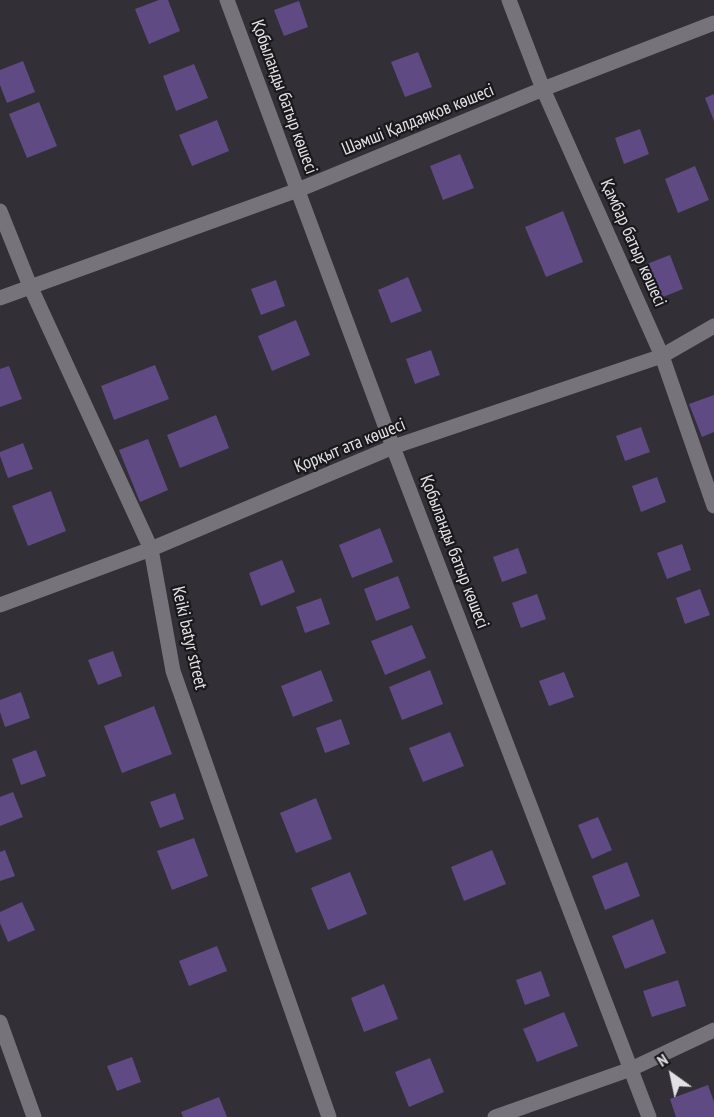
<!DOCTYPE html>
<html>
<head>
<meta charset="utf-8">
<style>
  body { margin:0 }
  #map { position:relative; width:714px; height:1117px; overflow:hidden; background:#322f36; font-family:"PT Sans Narrow",sans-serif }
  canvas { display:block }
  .north { position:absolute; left:642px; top:1045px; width:60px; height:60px; -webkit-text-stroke:4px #19181b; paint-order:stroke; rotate:327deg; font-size:16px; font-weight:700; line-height:24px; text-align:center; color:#e3e1e6 }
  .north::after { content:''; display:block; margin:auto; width:21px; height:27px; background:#e3e1e6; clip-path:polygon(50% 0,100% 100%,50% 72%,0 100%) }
</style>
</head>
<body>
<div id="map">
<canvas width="714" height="1117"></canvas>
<div class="north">N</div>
</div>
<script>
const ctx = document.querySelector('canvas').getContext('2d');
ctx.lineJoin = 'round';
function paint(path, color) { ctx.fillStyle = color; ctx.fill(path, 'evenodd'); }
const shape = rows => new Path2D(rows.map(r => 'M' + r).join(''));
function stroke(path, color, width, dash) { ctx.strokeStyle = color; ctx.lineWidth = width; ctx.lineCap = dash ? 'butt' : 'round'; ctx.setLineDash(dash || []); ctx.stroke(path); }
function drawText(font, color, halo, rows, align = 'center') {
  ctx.font = font + ' "PT Sans Narrow",sans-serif'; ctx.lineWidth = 4.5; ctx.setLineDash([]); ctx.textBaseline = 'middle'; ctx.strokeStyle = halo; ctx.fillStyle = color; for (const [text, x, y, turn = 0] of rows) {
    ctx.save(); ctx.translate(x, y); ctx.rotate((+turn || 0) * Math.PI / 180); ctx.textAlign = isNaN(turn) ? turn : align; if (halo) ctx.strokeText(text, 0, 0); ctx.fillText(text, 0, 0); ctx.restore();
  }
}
paint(shape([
  [159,0,168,0,180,31,149,44,135,9],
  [299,1,308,27,284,36,274,10],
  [418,52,432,87,405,97,391,62],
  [23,61,35,92,7,103,0,85,0,70],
  [194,64,208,98,176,111,163,76],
  [714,94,714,121,705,98],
  [39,102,57,146,27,158,9,114],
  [217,120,229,151,192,166,179,135],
  [640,129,649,154,624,164,615,138],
  [460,154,474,188,443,200,430,166],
  [695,166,709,200,678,213,665,179],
  [563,211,583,262,546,277,525,227],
  [670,255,683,289,653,301,639,267],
  [408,277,422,311,391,323,378,290],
  [276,280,285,306,261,315,251,289],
  [296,320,310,355,272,371,258,336],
  [431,350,440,375,415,384,406,359],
  [155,365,169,399,114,420,101,386],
  [9,366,22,399,0,407,0,369],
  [714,395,714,432,702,437,689,404],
  [216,415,229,448,180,468,167,435],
  [641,427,650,452,625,461,616,436],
  [148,439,168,490,140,502,119,450],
  [23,443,33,469,8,478,0,456,0,452],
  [657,477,666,502,641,512,632,486],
  [51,491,66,531,28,546,12,506],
  [380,528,393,562,352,578,339,545],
  [682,544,691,570,667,579,657,553],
  [518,548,527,573,502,582,493,557],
  [282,560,295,592,261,606,249,573],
  [398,576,410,608,376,621,364,589],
  [700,589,710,615,685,624,676,598],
  [537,594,546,619,521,628,512,603],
  [321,598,330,624,305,633,296,607],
  [412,625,426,658,385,675,371,641],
  [113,651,122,676,98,685,88,660],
  [321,670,333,701,293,717,281,686],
  [430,670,443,704,402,720,389,687],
  [564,672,574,697,549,706,539,681],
  [21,692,30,718,5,727,0,712,0,700],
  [154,706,172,754,122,773,104,726],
  [341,719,350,744,325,753,316,728],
  [450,732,464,766,423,782,409,748],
  [36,750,46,776,21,785,12,759],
  [13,792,23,817,0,826,0,797],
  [175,793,184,819,160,828,150,802],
  [316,798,332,839,296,853,280,813],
  [598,817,612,850,592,859,578,825],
  [194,838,208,876,172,890,157,851],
  [5,850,15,876,0,881,0,852],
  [492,850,506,884,464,901,451,867],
  [627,862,640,896,605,910,592,876],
  [350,872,367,914,328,930,311,888],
  [22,902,35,930,8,942,0,923,0,912],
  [653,919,666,953,625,969,612,936],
  [217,946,227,971,189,986,179,961],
  [541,971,550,996,525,1005,516,980],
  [678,980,686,1006,652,1017,643,991],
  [384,984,398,1019,364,1032,351,998],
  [564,1012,578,1046,537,1062,523,1029],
  [132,1057,141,1082,117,1091,107,1066],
  [430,1058,444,1092,409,1107,395,1072],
  [708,1085,714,1102,714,1117,676,1117,670,1099],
  [219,1097,227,1117,183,1117,181,1112]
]), '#604a84');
stroke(shape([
  [227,0,393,447,649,1117],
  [509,0,543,89,662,356,714,506],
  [0,211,30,286,151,549,173,671,329,1117],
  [0,298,298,190,543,89,714,23],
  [0,605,151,549,393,447,662,356,714,326],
  [0,1022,34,1117],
  [495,1117,631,1069,714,1030]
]), '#76737b', 15);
drawText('18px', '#e3e1e6', '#19181b', [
  ["Қобыланды батыр көшесі",284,97,70],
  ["Шәмші Қалдаяқов көшесі",418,120,-22],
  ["Қамбар батыр көшесі",633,243,66],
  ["Қорқыт ата көшесі",350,446,-22],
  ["Қобыланды батыр көшесі",454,552,69],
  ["Keiki batyr street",189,638,77]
]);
</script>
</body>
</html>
